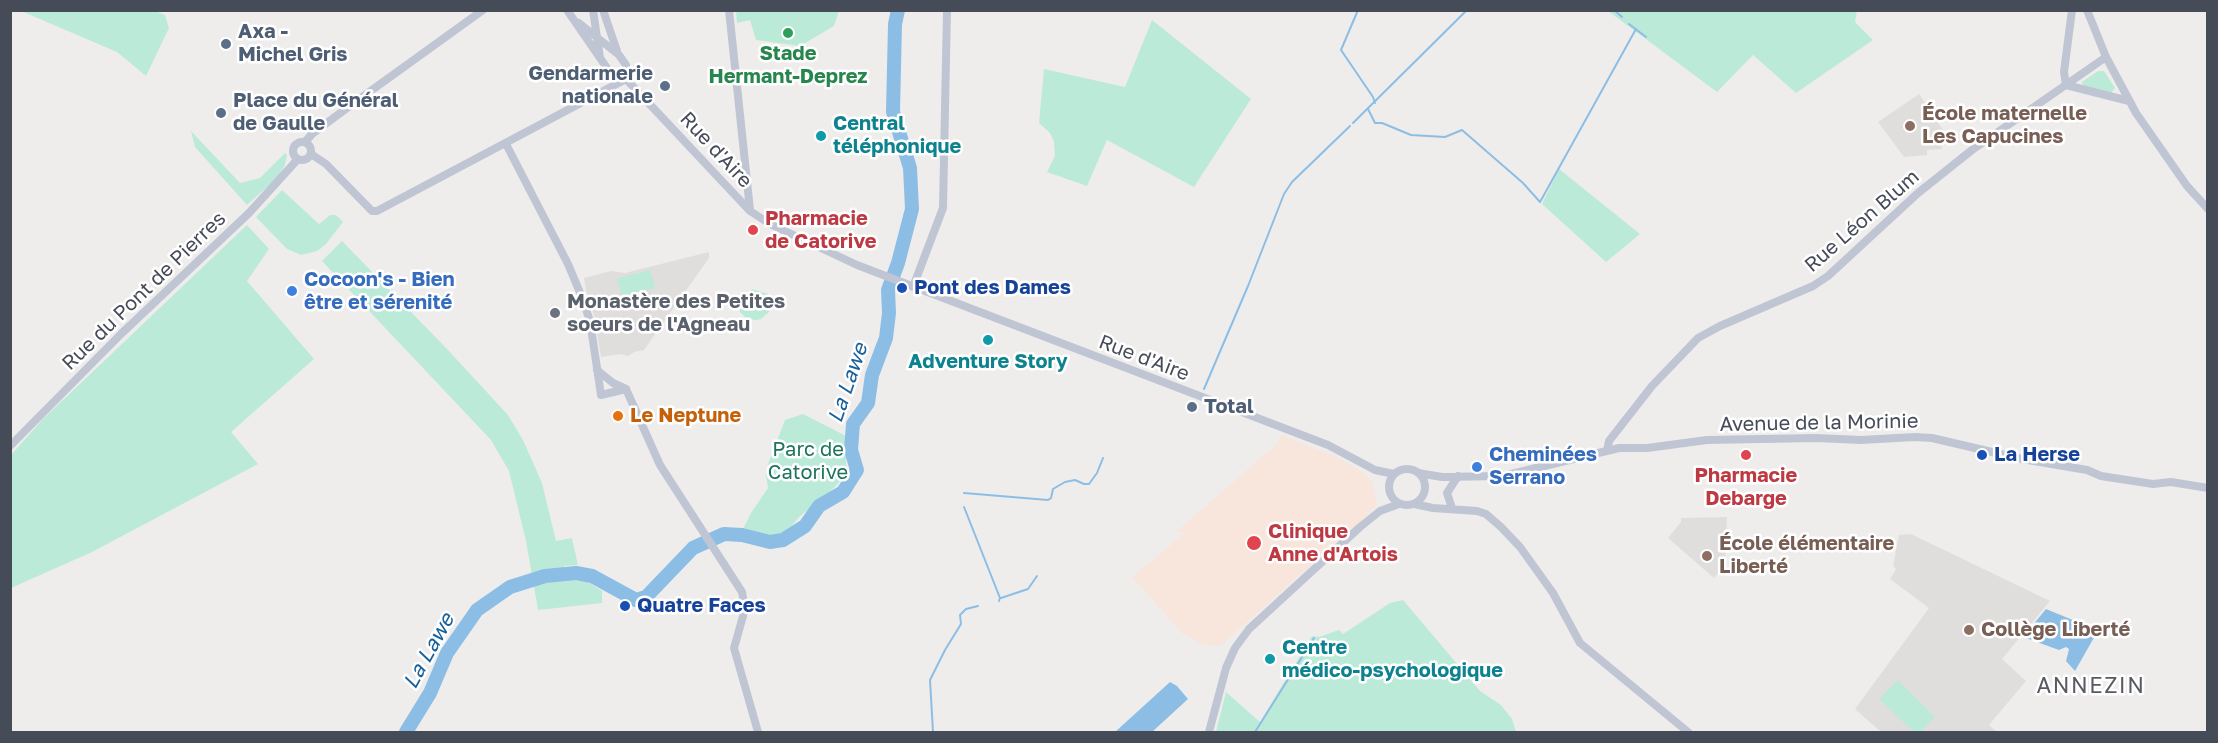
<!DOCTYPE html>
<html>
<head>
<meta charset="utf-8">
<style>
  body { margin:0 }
  #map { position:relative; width:2218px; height:743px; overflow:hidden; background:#efedec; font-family:"Golos Text",sans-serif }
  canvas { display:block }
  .frame { position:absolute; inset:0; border:12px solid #464b58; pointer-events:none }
</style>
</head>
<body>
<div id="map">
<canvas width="2218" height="743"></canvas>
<div class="frame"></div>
</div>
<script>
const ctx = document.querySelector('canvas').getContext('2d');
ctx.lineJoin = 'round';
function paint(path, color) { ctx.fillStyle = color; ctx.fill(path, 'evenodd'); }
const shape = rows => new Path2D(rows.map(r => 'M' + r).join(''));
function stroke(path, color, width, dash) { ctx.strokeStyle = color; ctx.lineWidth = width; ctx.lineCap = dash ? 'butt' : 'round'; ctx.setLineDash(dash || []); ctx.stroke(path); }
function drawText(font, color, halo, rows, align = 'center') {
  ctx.font = font + ' "Golos Text",sans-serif'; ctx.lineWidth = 5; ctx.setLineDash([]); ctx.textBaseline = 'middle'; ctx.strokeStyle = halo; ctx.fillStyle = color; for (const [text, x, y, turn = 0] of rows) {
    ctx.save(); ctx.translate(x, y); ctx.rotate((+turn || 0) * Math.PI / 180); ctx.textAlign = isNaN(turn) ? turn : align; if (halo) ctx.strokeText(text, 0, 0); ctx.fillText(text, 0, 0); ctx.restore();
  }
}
paint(shape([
  [1919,94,1943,130,1941,136,1942,149,1927,150,1927,155,1904,157,1878,122],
  [709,252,709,258,644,350,634,352,628,356,620,354,601,357,594,316,587,295,584,278,611,271,625,273],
  [1727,517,1725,565,1714,578,1668,538,1681,522,1681,518],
  [1911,534,2050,601,2002,659,2026,681,1989,725,1997,732,1881,732,1855,709,1929,608,1890,579,1896,569,1893,566,1899,535]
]), '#e0dedd');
paint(shape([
  [1281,435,1339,458,1362,472,1372,481,1377,506,1220,646,1203,645,1183,634,1132,577,1185,533,1176,532,1278,443]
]), '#f8e5dc');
paint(shape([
  [21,11,155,11,165,15,169,28,146,76,117,52],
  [736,11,736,10,839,11,834,26,800,46,756,40,750,20,737,23],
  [1608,11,1857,11,1855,22,1873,40,1796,93,1753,55,1717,92],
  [1152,20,1251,99,1194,187,1107,140,1087,186,1047,172,1055,156,1054,142,1050,133,1039,123,1044,69,1125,87],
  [2098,71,2104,71,2115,88,2111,93,2084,89,2082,82],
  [191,131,240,183,260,178,285,153,287,155,285,165,277,178,247,205,195,147],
  [1559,169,1640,234,1606,262,1542,204],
  [282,190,319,224,330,215,336,215,343,222,326,244,317,251,301,255,287,249,256,217],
  [247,225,269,249,247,281,314,359,231,432,258,464,92,552,11,588,11,455,42,420],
  [342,241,448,350,508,415,523,440,542,483,556,541,572,538,578,565,564,566,566,579,588,582,602,591,602,603,538,610,526,541,509,471,491,440,322,261],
  [650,270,655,288,622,296,617,278],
  [752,289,768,294,772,304,769,312,761,319,756,320,747,319,740,312,739,307],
  [803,414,846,436,846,475,825,497,800,516,783,536,773,538,743,529,751,513,768,488,766,475,768,464,785,420],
  [1403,600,1480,691,1501,705,1512,719,1516,732,1216,732,1226,692,1260,722,1312,636,1319,637,1339,630,1343,634,1390,603],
  [1898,680,1935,717,1920,732,1914,732,1879,699]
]), '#bcead8');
paint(shape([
  [2046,609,2085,625,2096,634,2075,671,2066,661,2069,649,2066,647,2059,650,2023,637],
  [1170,682,1177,686,1188,699,1152,732,1115,732]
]), '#8cbee5');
stroke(shape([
  [1358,10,1341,50,1373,97,1375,103],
  [1614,10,1622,17],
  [1629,24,1646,37],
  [1368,109,1375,123,1382,123,1411,135,1445,137,1462,130,1523,183,1540,202,1636,29],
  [1353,123,1467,10],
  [1204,389,1248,286,1284,194,1292,182,1350,126],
  [964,493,1048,500,1051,498,1053,489,1065,482,1075,480,1084,484,1089,484,1097,473,1103,458],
  [964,507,1000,598,999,601],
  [1001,598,1028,589,1037,576],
  [933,732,930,680,945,650,961,624,960,615,966,609,978,606],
  [1255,732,1314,638]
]), '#8cbee5', 2);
stroke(shape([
  [406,732,430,693,447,653,477,610,510,587,545,576,576,573,592,576,636,600,646,597,693,548,724,534,742,535,770,542,783,540,805,526,819,506,843,492,857,470,851,450,853,424,868,403,872,375,886,338,889,313,888,290,898,263,912,209,910,168,893,112,895,24,898,10]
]), '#8cbee5', 14);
stroke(shape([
  [567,10,609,71,626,79],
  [593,10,600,58],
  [603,10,617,51],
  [729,10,750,210],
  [2087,10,2106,57,2136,113,2187,186,2208,209],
  [579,23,619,55,626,65,626,79],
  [626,79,750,211,770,224,857,265,1328,445,1375,470,1394,474],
  [2066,85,2064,72,2072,10],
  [2066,85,2129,101],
  '293 151a9 9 0 1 1 18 0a9 9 0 1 1-18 0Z',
  [305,142,312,134,347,108,483,10],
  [506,144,568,264,581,295,590,321,601,395,626,389],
  [311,154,326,164,372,211,377,211,626,79],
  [913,287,943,208,947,10],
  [597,370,613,383,626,389],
  [626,389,660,465,742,592,745,609,734,648,758,732],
  [10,446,121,334,249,213,298,159],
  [1607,451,1609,441,1652,386,1698,338,1720,326,1813,286,1828,276,1918,193,1972,150,2106,57],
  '1389 487a18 18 0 1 1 36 0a18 18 0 1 1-36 0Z',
  [1418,473,1442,477,1503,476,1619,448,1647,448,1707,440,1816,438,1861,440,1915,437,1932,438,2022,459,2087,470,2101,476,2153,484,2171,482,2208,488],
  [1414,504,1433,508,1477,511,1486,514,1501,527,1520,547,1553,593,1580,643,1688,732],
  [1452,508,1447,493,1458,476],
  [1209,732,1226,668,1235,648,1249,629,1360,527,1380,511,1399,504]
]), '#c0c5d4', 8);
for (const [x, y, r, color] of [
  [788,33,6,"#2e9e5b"],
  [226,44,6,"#5c6f8a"],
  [665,86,6,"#5c6f8a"],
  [221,113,6,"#5c6f8a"],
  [1910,126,6,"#8d6e63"],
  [821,136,6,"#0f9aa8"],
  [753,230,6,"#e0444e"],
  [902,288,6,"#1a4fb4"],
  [292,291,6,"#3f7fe0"],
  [555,313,6,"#6b7280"],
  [988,340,6,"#0f9aa8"],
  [1192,407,6,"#5c6f8a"],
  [618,416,6,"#e8710a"],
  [1746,455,6,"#e0444e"],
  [1982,455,6,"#1a4fb4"],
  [1477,467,6,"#3f7fe0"],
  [1254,543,8,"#e0444e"],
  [1707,556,6,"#8d6e63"],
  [625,606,6,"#1a4fb4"],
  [1969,630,6,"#8d6e63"],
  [1270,659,6,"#0f9aa8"]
]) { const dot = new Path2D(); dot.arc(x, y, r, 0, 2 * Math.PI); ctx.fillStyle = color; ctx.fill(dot); stroke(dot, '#fff', 2); }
drawText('bold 20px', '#4e5e75', '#fff', [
  ["Axa -",238,32],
  ["Michel Gris",238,55],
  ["Gendarmerie",653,74,"right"],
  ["nationale",653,97,"right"],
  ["Place du Général",233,101],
  ["de Gaulle",233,124],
  ["Total",1204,407]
], 'left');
drawText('bold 20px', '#27864d', '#fff', [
  ["Stade",788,54],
  ["Hermant-Deprez",788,77]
]);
drawText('bold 20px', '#785e54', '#fff', [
  ["École maternelle",1922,114],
  ["Les Capucines",1922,137],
  ["École élémentaire",1719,544],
  ["Liberté",1719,567],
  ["Collège Liberté",1981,630]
], 'left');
drawText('bold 20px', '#0d838f', '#fff', [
  ["Central",833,124],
  ["téléphonique",833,147],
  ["Adventure Story",988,362,"center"],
  ["Centre",1282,648],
  ["médico-psychologique",1282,671]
], 'left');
drawText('20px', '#464b58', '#fff', [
  ["Rue d'Aire",716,150,47],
  ["Rue Léon Blum",1862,221,-41],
  ["Rue du Pont de Pierres",144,291,-44],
  ["Rue d'Aire",1144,358,21],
  ["Avenue de la Morinie",1819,423,-1]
]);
drawText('bold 20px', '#be3a42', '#fff', [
  ["Pharmacie",765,219],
  ["de Catorive",765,242],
  ["Pharmacie",1746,476,"center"],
  ["Debarge",1746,499,"center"],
  ["Clinique",1268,532],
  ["Anne d'Artois",1268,555]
], 'left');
drawText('bold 20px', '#366cbe', '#fff', [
  ["Cocoon's - Bien",304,280],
  ["être et sérenité",304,303],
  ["Cheminées",1489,455],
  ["Serrano",1489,478]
], 'left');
drawText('bold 20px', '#164399', '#fff', [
  ["Pont des Dames",914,288],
  ["La Herse",1994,455],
  ["Quatre Faces",637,606]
], 'left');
drawText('bold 20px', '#5b616d', '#fff', [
  ["Monastère des Petites",567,302],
  ["soeurs de l'Agneau",567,325]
], 'left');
drawText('bold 20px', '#c56008', '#fff', [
  ["Le Neptune",630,416]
], 'left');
drawText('20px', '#1d735b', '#fff', [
  ["Parc de",808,450],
  ["Catorive",808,473]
]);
drawText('italic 21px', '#16619b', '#fff', [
  ["La Lawe",848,383,-71],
  ["La Lawe",429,651,-61]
]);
ctx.letterSpacing = '1.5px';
drawText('22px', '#595b60', '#fff', [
  ["ANNEZIN",2091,686]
]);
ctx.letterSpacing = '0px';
</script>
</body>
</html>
